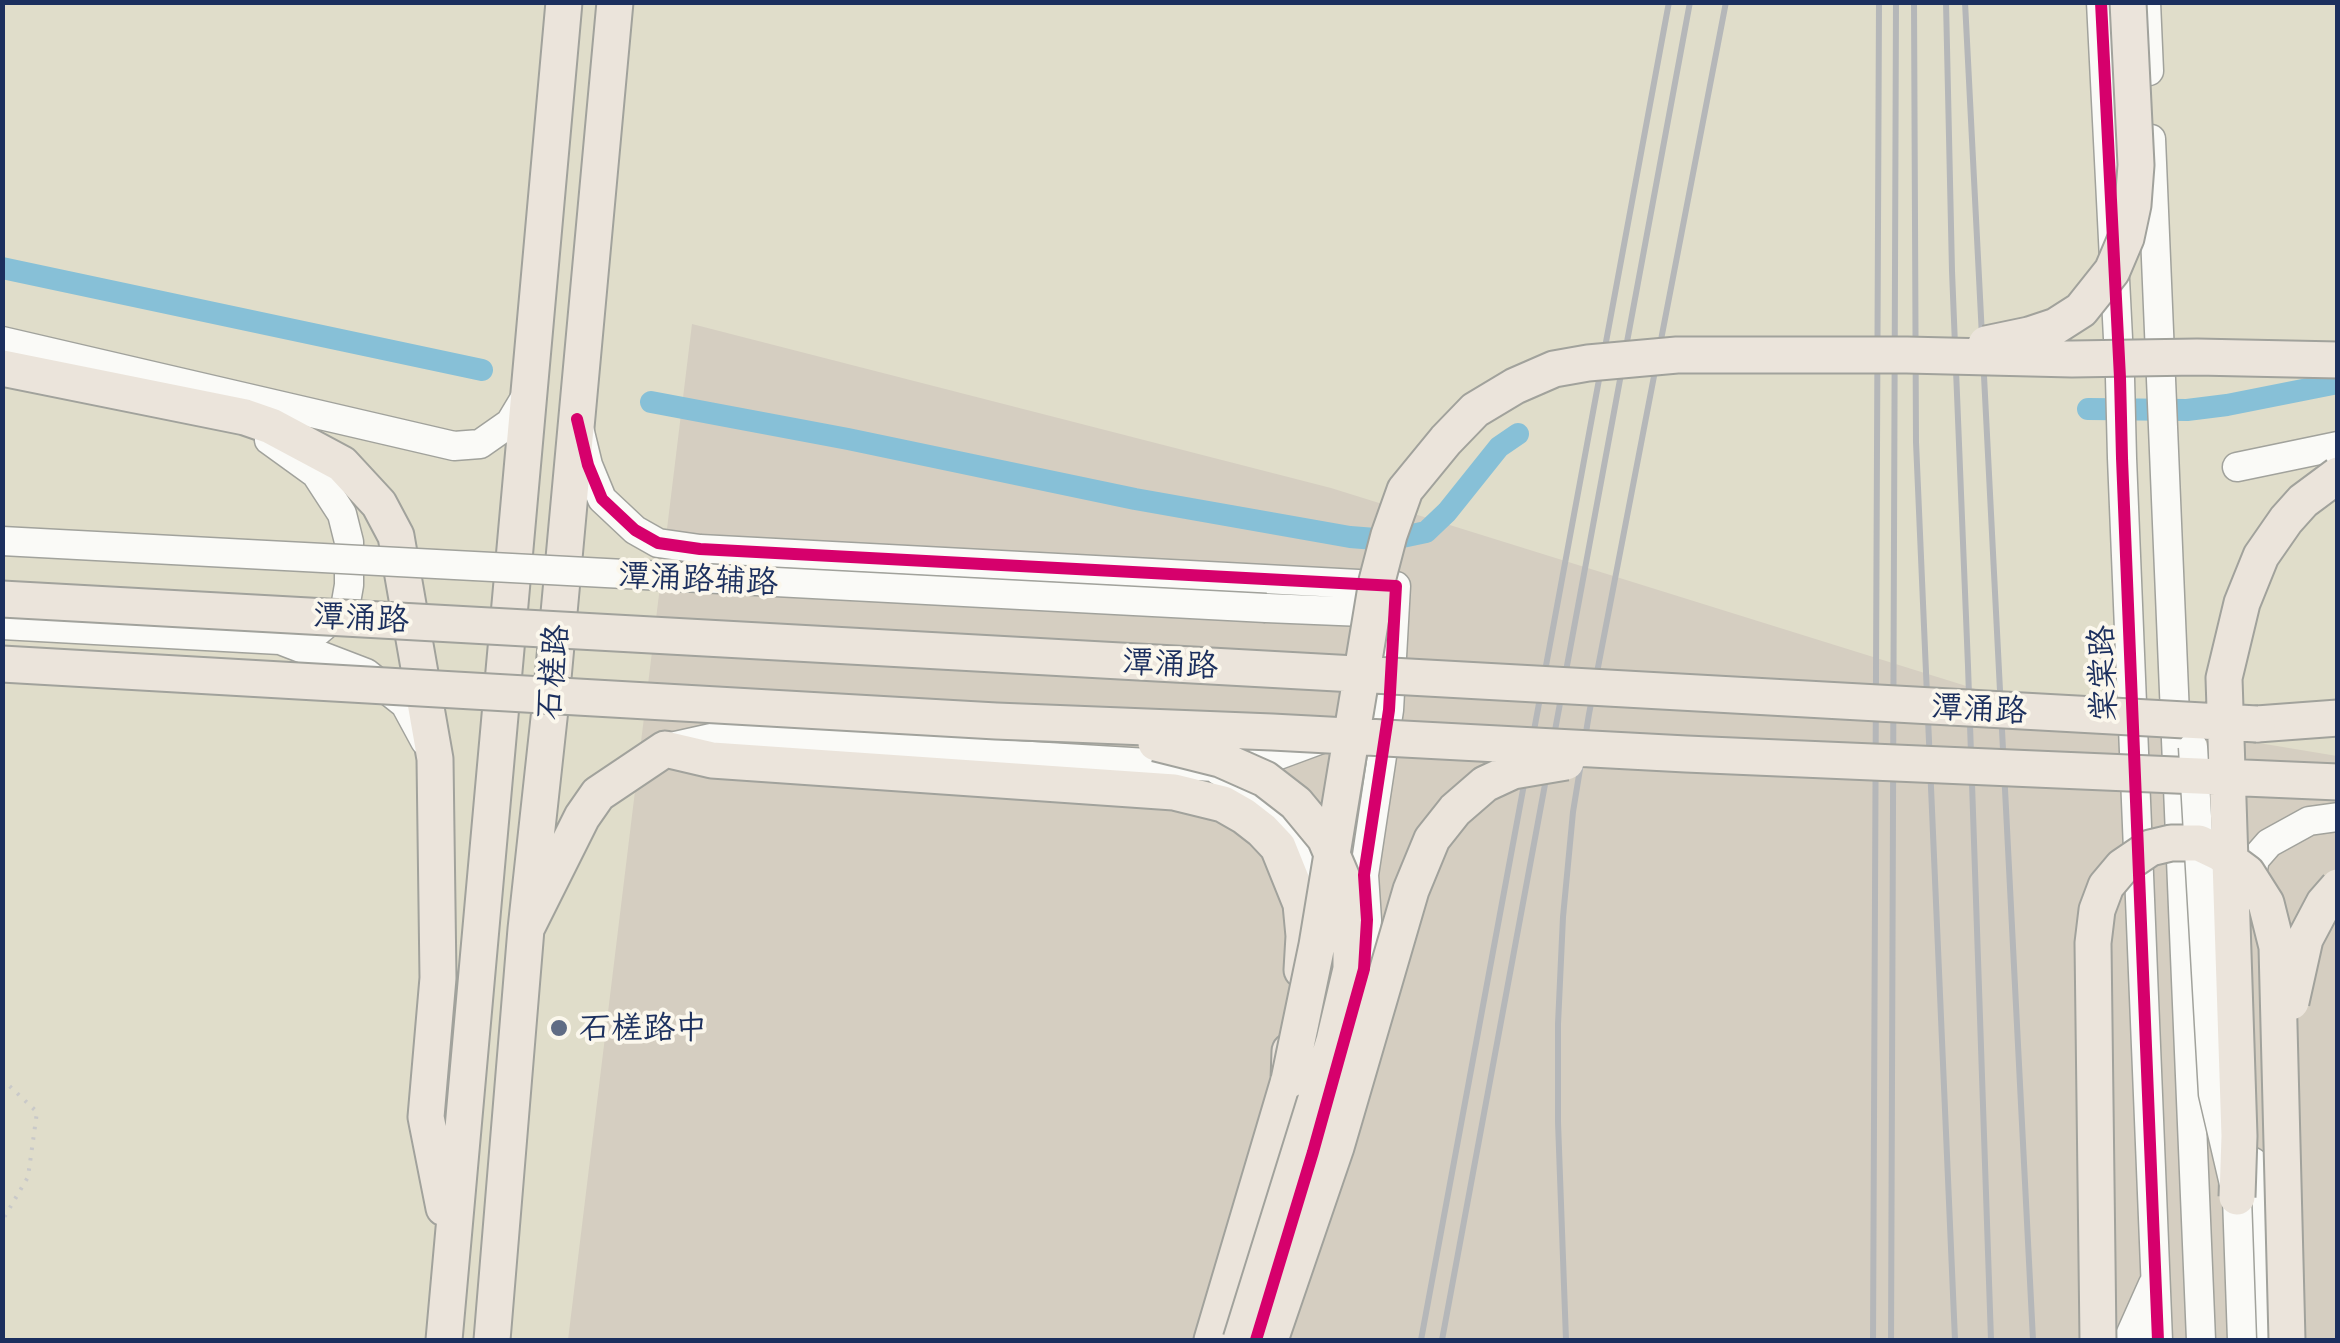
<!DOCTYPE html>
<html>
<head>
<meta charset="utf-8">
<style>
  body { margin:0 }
  #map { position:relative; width:2340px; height:1343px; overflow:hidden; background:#e0ddca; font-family:Mali,sans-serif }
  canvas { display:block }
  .frame { position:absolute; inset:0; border:5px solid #1b2f5e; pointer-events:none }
</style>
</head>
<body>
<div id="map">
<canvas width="2340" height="1343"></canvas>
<div class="frame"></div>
</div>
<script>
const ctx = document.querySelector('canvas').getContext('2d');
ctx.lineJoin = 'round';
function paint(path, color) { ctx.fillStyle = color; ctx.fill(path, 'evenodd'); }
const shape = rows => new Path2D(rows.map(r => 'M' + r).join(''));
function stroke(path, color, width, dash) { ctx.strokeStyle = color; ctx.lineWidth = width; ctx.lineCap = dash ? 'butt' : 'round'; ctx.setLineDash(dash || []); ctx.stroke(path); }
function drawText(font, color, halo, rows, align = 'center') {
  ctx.font = font + ' Mali,"LXGW WenKai TC",sans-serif'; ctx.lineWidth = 8; ctx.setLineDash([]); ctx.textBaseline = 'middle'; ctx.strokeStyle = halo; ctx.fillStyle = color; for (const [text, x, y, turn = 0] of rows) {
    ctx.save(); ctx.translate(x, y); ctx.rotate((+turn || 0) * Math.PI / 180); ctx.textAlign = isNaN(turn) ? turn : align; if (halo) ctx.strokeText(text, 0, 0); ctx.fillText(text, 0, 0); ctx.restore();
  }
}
paint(shape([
  [692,324,1331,488,2024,704,2337,756,2337,1340,568,1340]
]), '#d5cec1');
stroke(shape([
  [2,268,482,370],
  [651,402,848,439,1135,499,1350,537,1388,540,1426,532,1447,512,1499,447,1518,434],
  [2088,409,2187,410,2227,405,2338,383]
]), '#87c0d7', 22);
const minor = shape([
  [2101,2,2120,378,2122,458,2158,1340],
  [2146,2,2149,71],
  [2151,139,2201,1340],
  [2,341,454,446,480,444,510,423,528,393],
  [580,432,588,465,602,499,635,530,658,543,700,549,1396,586,1389,710,1364,875,1367,920,1365,950],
  [2237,467,2338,446],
  [1266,608,1388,613],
  [2,625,280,640,318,631,345,608,349,585,349,542,342,514,316,474,269,440],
  [280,640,366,673,405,704,425,741],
  [671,747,716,737,1214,767,1273,757,1327,737],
  [1219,771,1239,782,1274,815,1330,899],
  [2248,894,2255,859,2269,843,2309,821,2338,817],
  [1305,1079,1336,959,1335,946],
  [2253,1162,2258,1340],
  [2128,1340,2153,1284]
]);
const major = shape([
  [2,368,245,417,271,426,342,464,379,504,396,536,435,759,438,978,426,1117,444,1208],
  [2257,724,2338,718],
  [526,929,582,817,598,794,665,749,712,760,1174,792,1223,804,1244,816,1262,830,1278,847,1301,904,1304,936,1302,970],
  [444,1340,564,2],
  [492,1340,526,929,551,700,615,2],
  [1212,1340,1289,1080,1290,1051]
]);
stroke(minor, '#a1a29c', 31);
stroke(major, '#a1a29c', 39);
stroke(shape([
  [2,1079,37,1112,28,1177,2,1221]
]), '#c9c9c9', 4, [2.5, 8]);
stroke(minor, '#fafaf7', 28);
stroke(major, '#ebe4db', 35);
stroke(shape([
  [1914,2,1916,442,1955,1340],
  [1946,2,1952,271,1968,666,1991,1340],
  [1965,2,2033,1340],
  [1421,1340,1669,2],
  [1442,1340,1690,2],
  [1566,1340,1558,1122,1558,1024,1563,917,1573,812,1589,714,1726,2],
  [1873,1340,1879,2],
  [1891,1340,1896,2]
]), '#b5b7b9', 6);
const minorBridge = shape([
  [2,541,1266,608],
  [2193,747,2213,1094,2237,1197,2242,1340]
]);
const majorBridge = shape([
  [1986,344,2029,335,2056,326,2081,310,2112,271,2126,238,2133,205,2136,165,2128,2],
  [2,599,2257,724],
  [2,664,996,721,1272,732,1686,754,2338,782],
  [1156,743,1220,759,1265,779,1296,803,1325,838,1345,885,1351,929,1351,969,1334,1041,1241,1340],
  [2291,1002,2305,939,2324,903,2338,887],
  [1289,1080,1317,945,1377,581,1389,535,1405,490,1446,440,1475,410,1515,386,1554,369,1588,363,1677,355,1907,355,2072,359,2197,357,2338,360],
  [2237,1197,2239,1136,2224,678,2242,603,2261,556,2286,520,2303,501,2338,475],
  [1270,1340,1336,1147,1411,890,1432,839,1455,810,1485,784,1513,771,1566,762],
  [2098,1340,2093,943,2097,910,2106,886,2122,867,2150,848,2171,843,2199,843,2220,853,2247,873,2266,903,2277,947,2287,1340]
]);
stroke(minorBridge, '#a1a29c', 31, []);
stroke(majorBridge, '#a1a29c', 39, []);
stroke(minorBridge, '#fafaf7', 28);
stroke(majorBridge, '#ebe4db', 35);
stroke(shape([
  [2101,2,2120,378,2122,458,2158,1340],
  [577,419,588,465,602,499,635,530,658,543,700,549,1396,586,1389,710,1364,875,1367,920,1364,969,1313,1152,1256,1340]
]), '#d6006c', 12);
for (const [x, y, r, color] of [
  [559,1028,10,"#606c84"]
]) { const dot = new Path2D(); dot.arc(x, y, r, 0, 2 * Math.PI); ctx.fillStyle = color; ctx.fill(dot); stroke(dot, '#fbf7ec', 4); }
drawText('32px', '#1b2f5e', '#fbf7ec', [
  ["潭涌路辅路",698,579,3],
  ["潭涌路",361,618,3],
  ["潭涌路",1170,664,3],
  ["石槎路",553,672,-85],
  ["棠棠路",2103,673,-92],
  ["潭涌路",1979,709,3]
]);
drawText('32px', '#1b2f5e', '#fbf7ec', [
  ["石槎路中",579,1028]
], 'left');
</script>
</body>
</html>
